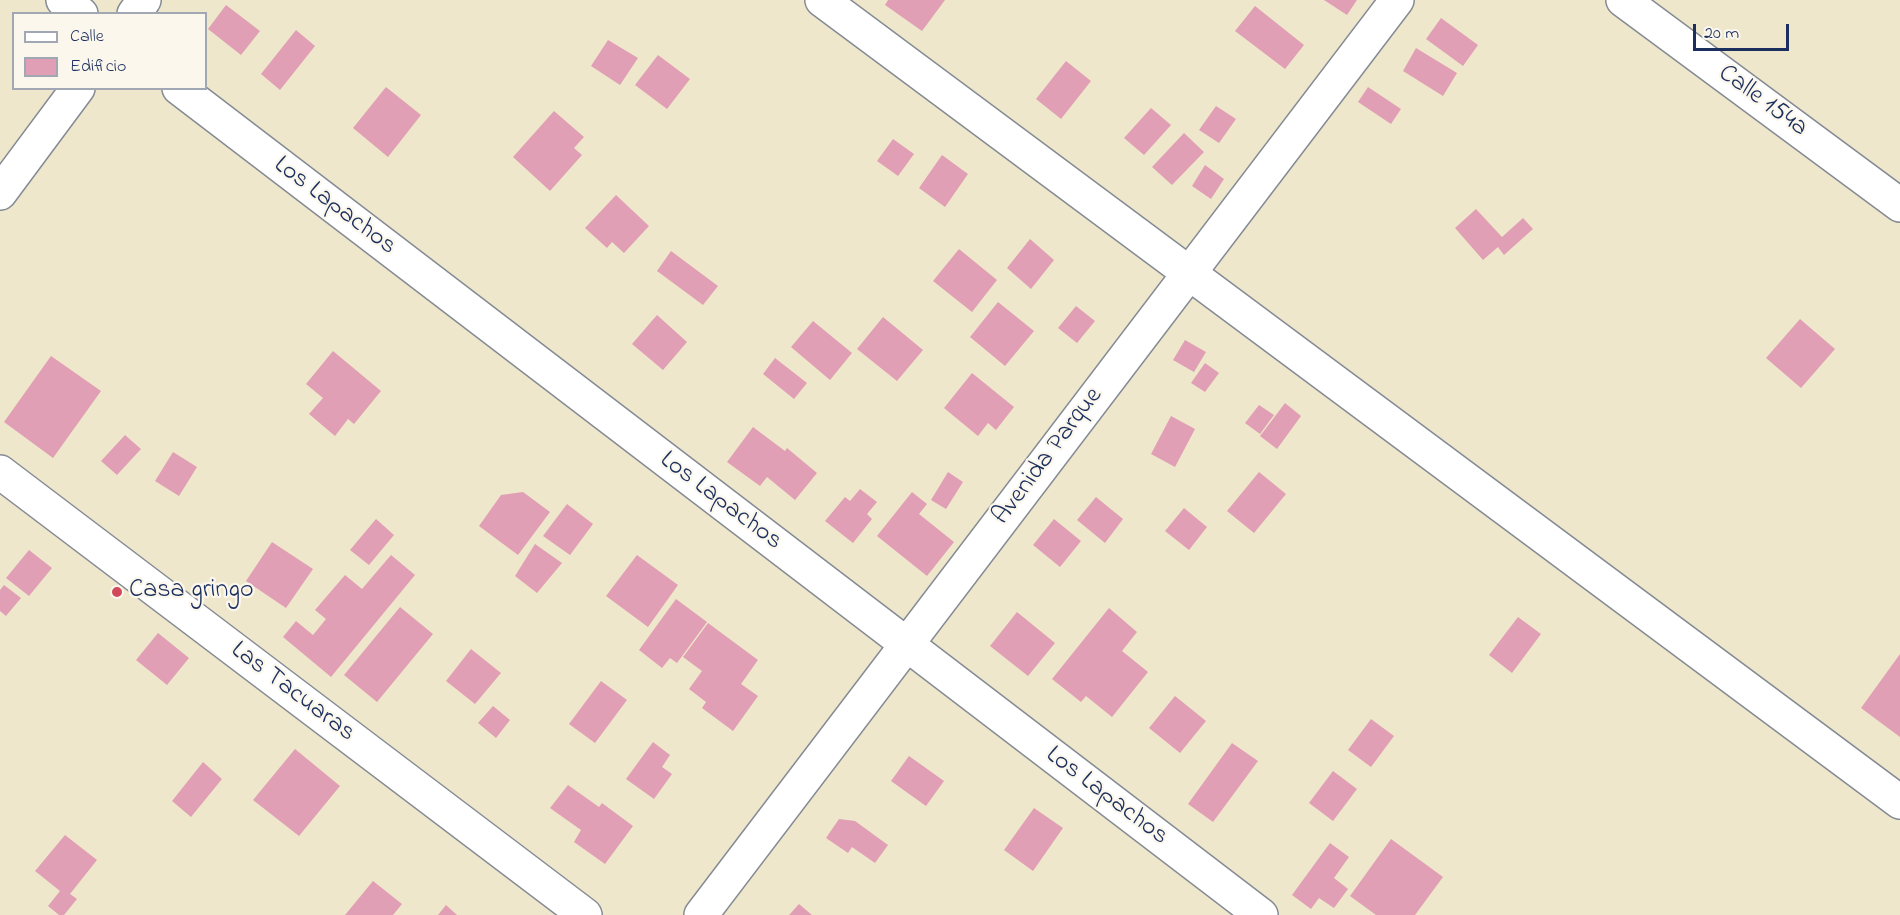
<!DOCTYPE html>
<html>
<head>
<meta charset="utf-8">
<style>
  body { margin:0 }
  #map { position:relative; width:1900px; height:915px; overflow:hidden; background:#efe7cb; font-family:"Indie Flower",sans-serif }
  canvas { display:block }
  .legend { position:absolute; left:12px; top:12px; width:195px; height:78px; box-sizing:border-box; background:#fbf7ec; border:2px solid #a1a7b3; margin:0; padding:8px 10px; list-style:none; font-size:18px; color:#1b2f5e }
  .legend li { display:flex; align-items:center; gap:12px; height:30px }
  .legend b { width:30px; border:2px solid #a1a7b3 }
  .scale { position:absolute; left:1693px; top:24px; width:96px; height:27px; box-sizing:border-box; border:3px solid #1b2f5e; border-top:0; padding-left:8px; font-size:18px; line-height:21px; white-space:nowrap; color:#1b2f5e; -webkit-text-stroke:4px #fbf7ec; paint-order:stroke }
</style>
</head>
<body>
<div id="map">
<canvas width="1900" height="915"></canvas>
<ul class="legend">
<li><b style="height:8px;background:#fff"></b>Calle</li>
<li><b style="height:16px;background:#e09fb4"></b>Edificio</li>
</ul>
<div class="scale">20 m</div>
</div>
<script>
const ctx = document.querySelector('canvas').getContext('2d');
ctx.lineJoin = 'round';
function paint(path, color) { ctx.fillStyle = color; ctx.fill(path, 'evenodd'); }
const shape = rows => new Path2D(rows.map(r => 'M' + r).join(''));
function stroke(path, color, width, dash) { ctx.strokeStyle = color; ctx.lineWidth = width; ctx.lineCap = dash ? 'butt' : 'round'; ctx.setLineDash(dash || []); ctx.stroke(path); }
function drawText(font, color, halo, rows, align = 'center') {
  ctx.font = font + ' "Indie Flower",sans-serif'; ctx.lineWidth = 4.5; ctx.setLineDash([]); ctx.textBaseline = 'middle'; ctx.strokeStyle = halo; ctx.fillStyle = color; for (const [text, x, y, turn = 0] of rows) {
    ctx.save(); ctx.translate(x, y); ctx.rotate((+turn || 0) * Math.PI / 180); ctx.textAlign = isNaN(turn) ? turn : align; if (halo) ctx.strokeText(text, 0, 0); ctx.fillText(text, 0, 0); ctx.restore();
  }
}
paint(shape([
  [888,0,945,0,922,31,885,5],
  [1324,0,1357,0,1347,15],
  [226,5,260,31,241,55,208,29],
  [1255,6,1304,45,1285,69,1235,31],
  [1441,18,1478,45,1463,66,1426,39],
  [296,30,315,46,280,90,261,74],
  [608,40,638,58,620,85,591,66],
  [1416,48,1457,73,1443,96,1403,71],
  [658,55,690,79,667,109,635,85],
  [1066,61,1091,81,1061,119,1036,99],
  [386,87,421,115,388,157,353,128],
  [1368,87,1401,109,1391,124,1358,102],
  [1216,106,1236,119,1219,143,1199,130],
  [1151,108,1171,125,1144,155,1124,138],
  [554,111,584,137,574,148,582,155,550,191,513,157],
  [1184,133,1204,152,1172,185,1152,167],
  [893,139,914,154,898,176,877,161],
  [942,155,968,174,945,207,919,188],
  [1205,165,1224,179,1211,199,1192,186],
  [616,195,649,226,624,253,612,242,607,248,585,228],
  [1476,209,1502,237,1523,218,1533,229,1504,255,1498,247,1483,260,1455,228],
  [1030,239,1054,260,1031,289,1007,268],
  [959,249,997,280,972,312,933,281],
  [671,251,718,286,703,305,657,271],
  [998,302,1034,331,1005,366,970,337],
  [1076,306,1095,321,1077,343,1058,328],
  [657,315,687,342,663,370,632,344],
  [883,317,923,350,897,381,857,349],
  [1800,319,1835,349,1801,388,1766,358],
  [813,321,852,353,830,380,791,347],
  [1185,340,1206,352,1194,372,1173,360],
  [333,351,381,391,354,424,348,419,335,436,309,414,323,398,306,384],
  [51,356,101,391,53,458,4,422],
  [775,358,807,383,794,399,763,374],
  [1205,363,1219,373,1205,392,1191,383],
  [972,373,1014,407,996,430,988,423,978,436,944,408],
  [1285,403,1301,416,1277,449,1260,436],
  [1259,405,1274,415,1260,434,1245,423],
  [1171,416,1195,429,1175,467,1151,454],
  [753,427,785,451,787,448,817,473,795,500,767,477,760,486,727,462],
  [125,435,141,449,117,475,101,461],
  [173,452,197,467,179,496,155,481],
  [948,472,963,482,946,509,931,500],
  [1259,472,1286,494,1254,533,1227,511],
  [860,489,877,502,867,514,872,519,853,543,825,521,845,497,850,501],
  [523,492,550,512,518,555,479,526,501,495],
  [912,492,927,504,919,514,954,542,927,576,877,536],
  [1096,497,1123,519,1105,543,1077,520],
  [567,504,593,524,570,555,543,536],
  [1184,508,1207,527,1189,550,1165,531],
  [376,519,394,535,369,565,350,550],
  [1054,519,1081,541,1060,567,1033,545],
  [272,542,313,569,286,608,246,581],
  [535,544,562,563,537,593,515,576],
  [29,550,52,568,29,596,6,578],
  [391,555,415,575,331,677,283,637,296,621,313,635,326,619,315,610,345,575,362,589],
  [637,555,678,585,648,627,606,596],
  [4,585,21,598,6,616,0,611,0,590],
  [676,599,707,622,677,663,670,658,662,668,639,650],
  [400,607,433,634,377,702,344,675],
  [1109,608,1137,632,1122,651,1148,672,1112,717,1086,696,1081,702,1052,679],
  [1017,612,1055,643,1028,676,990,646],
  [1518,617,1541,634,1512,673,1489,655],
  [708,623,758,660,741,684,758,696,733,731,702,708,706,702,689,689,702,671,683,657],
  [158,633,189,658,167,685,136,660],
  [471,649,501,673,475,704,446,681],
  [1900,654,1900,737,1861,708],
  [601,681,627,700,595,743,569,724],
  [1175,696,1206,721,1180,753,1149,728],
  [493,706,510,720,496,738,478,723],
  [1371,719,1394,736,1371,767,1348,750],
  [653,742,670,755,662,767,672,774,654,799,626,779],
  [1232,743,1258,761,1213,822,1188,804],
  [295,749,340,786,299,836,253,800],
  [909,756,944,781,926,806,891,781],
  [203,762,222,779,191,817,172,801],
  [1333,771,1357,789,1333,821,1309,803],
  [568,785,599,807,602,803,633,826,605,864,574,842,581,830,550,808],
  [1034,808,1063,828,1033,871,1004,850],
  [839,819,855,821,888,845,875,863,852,847,848,853,826,838],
  [65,835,97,860,70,894,77,899,64,915,59,915,48,906,60,891,35,871],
  [1391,839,1443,877,1415,915,1376,915,1350,896],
  [1330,843,1349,857,1334,878,1348,889,1334,908,1319,898,1311,909,1292,895],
  [373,881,402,904,393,915,345,915],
  [799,904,812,915,789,915],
  [446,905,457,915,438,915]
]), '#e09fb4');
const minor = shape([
  [63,0,81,14],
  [822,0,1900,802],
  [1623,0,1900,205],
  [134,14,144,0],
  [179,88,1261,915],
  [0,193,78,88],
  [0,472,585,915]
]);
const tertiary = shape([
  [701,915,1397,0]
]);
stroke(minor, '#858b94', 36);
stroke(tertiary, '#858b94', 36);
stroke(minor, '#fff', 33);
stroke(tertiary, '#fff', 33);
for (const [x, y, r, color] of [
  [117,592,6,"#d1495b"]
]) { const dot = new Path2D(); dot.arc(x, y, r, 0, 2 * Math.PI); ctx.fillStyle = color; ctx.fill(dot); stroke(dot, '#fbf7ec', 2); }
drawText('26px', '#1b2f5e', '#fbf7ec', [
  ["Calle 154a",1762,102,36],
  ["Los Lapachos",334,207,37],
  ["Avenida Parque",1049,457,-53],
  ["Los Lapachos",720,502,37],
  ["Las Tacuaras",292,693,37],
  ["Los Lapachos",1106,797,37]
]);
drawText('26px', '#1b2f5e', '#fbf7ec', [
  ["Casa gringo",129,592]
], 'left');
</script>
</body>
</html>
